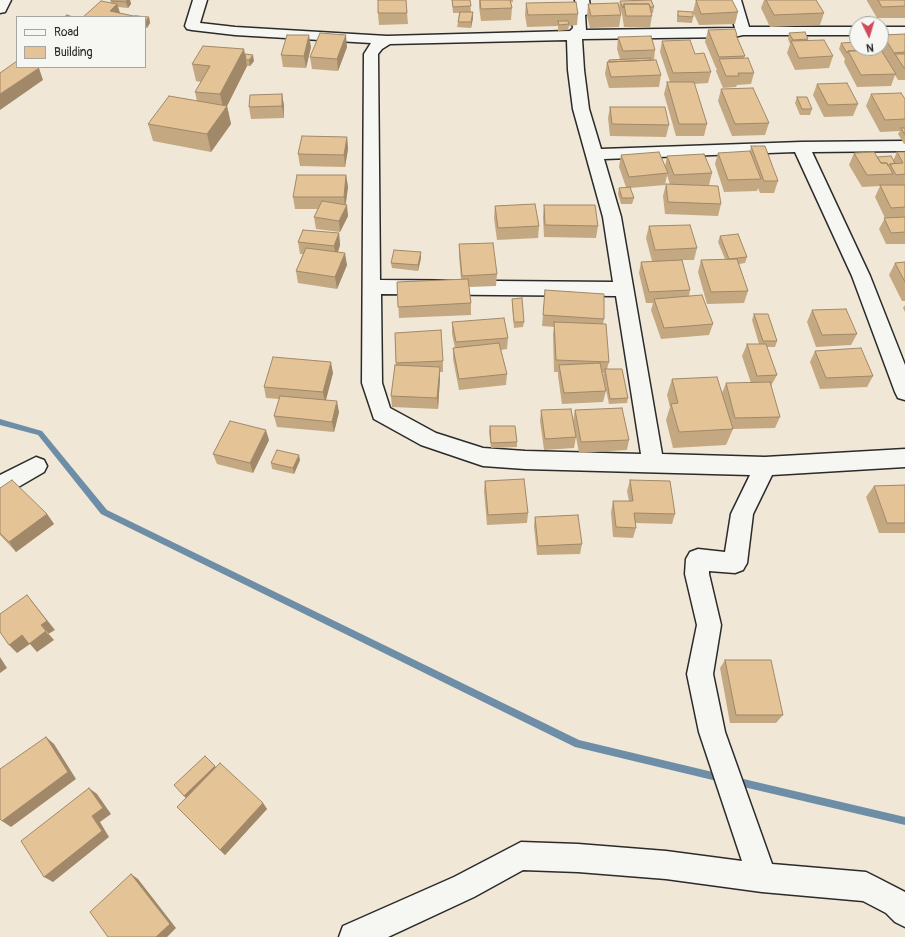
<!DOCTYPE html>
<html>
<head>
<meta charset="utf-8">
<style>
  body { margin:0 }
  #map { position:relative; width:905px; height:937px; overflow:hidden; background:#f1e7d6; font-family:Pangolin,sans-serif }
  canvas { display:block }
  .legend { position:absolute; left:16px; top:16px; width:130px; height:52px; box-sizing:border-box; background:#f6f6f2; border:1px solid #a5a5a2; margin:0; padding:5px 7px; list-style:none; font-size:12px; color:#2b2b2b }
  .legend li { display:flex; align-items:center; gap:8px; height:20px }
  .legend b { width:20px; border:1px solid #a5a5a2 }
  .north { position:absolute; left:849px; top:16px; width:40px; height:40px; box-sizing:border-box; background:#f6f6f2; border:1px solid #a5a5a2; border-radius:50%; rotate:175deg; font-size:11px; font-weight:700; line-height:16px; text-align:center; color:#2b2b2b }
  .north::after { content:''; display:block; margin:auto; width:14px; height:18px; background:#d1495b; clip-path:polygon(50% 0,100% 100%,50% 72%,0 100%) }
</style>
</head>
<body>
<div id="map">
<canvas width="905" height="937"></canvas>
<ul class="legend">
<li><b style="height:5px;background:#f6f6f2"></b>Road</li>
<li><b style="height:11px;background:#e4c396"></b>Building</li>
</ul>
<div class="north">N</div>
</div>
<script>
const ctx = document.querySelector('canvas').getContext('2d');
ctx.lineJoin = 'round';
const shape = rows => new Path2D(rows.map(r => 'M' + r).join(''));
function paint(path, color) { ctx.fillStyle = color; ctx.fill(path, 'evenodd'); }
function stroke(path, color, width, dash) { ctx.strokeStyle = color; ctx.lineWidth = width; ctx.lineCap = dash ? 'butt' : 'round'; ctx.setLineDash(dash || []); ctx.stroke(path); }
paint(shape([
  [0,419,42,431,107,510,579,740,721,774,724,775,725,778,724,781,721,782,575,747,101,514,38,435,0,425,0,419],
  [735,777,905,817,905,825,735,785,732,784,731,781,732,778,735,777]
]), '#6e8ea7');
const street = shape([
  [0,0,11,0,5,12,0,13,0,0],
  [193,0,207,0,200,23,235,27,387,36,570,31,573,28,571,12,573,9,576,8,575,0,589,0,591,11,589,14,585,15,586,30,735,28,727,0,741,0,749,27,857,27,857,35,743,35,734,37,582,39,584,70,589,109,601,149,801,142,905,141,905,151,812,152,870,276,905,365,905,400,898,398,895,392,852,276,795,152,604,159,621,217,662,454,765,457,905,449,905,467,772,475,753,514,747,563,743,570,735,573,709,571,709,574,721,625,713,674,725,732,772,864,866,872,876,877,905,892,905,927,895,922,886,913,863,901,762,892,666,879,578,872,523,870,474,897,388,937,339,937,343,926,454,877,521,842,578,844,666,851,742,861,699,732,687,674,697,625,685,574,686,559,690,552,698,549,725,552,731,514,750,475,525,469,483,466,421,445,374,419,362,383,364,54,371,43,235,35,192,30,187,29,185,26,193,0],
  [567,40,568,70,573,109,603,217,613,282,380,280,378,54,382,49,390,44,567,40],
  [381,294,616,296,641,454,525,451,483,448,436,433,390,408,382,383,381,294],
  [881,27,905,27,905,35,881,35,881,27],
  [36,457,44,460,47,466,44,472,8,493,0,495,0,475,36,457]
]);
stroke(street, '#2b2b2b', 3);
paint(street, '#f6f6f2');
paint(shape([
  [130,0,131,4,128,8,118,7,120,13,135,16,149,17,150,23,147,28,145,28,145,17,83,17,111,3,111,1],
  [406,0,408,24,379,25,378,13],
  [452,0,470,0,471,12,473,12,473,18,471,28,457,27,458,22,459,13,453,13],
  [479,0,513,0,513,2,511,2,512,8,511,20,481,21,479,7],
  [696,0,738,12,735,24,699,25,693,12],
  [764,0,816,0,824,13,820,25,770,27,761,8],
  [866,0,905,0,905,18,877,18,867,1,867,0],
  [620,1,654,7,653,13,651,13,652,16,650,27,624,27,622,14,619,7],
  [526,3,578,14,577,25,569,26,568,30,558,31,558,26,527,27,525,15],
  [588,4,621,15,619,27,590,28,587,16],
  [678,11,693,17,692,23,677,22,677,17],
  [708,30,737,35,737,38,745,56,744,58,754,73,751,84,737,85,736,87,723,88,716,71,717,68,716,68,705,42],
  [789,33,808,39,808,41,833,56,829,68,795,70,787,53,790,44,788,39],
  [905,34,905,80,898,80,895,75,891,86,857,87,844,62,845,59,839,49,841,43,874,50,880,50,879,48,881,48,881,40,883,35],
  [618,37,655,50,654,60,661,75,659,87,609,88,605,74,607,62,608,62,609,60,620,59,617,49],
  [662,41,695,54,711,72,708,83,694,84,707,124,704,136,676,136,664,94,667,82,670,82,660,52],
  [311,47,306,68,283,67,281,55],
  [347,47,338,71,312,69,310,57],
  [245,54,254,61,250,66,247,66,227,106,231,124,211,152,153,141,148,124,197,101,195,92,201,82,196,81,192,64],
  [817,84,858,104,853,116,824,117,813,95],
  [721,89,769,123,765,135,732,136,718,101],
  [282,94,284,106,284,118,251,119,249,107],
  [871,94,905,99,905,144,904,144,898,134,900,131,880,132,866,106],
  [797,97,812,109,810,115,800,115,795,103],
  [610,107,669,125,666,137,610,136,608,118],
  [347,137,348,149,345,167,300,166,298,154],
  [751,146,778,181,774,193,760,193,758,188,757,191,724,192,715,164,718,153,750,152],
  [897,152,905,152,905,244,886,244,879,229,885,218,875,197,880,186,862,187,849,165,854,153,893,161],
  [621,155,665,167,667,156,712,173,709,185,694,185,721,204,718,216,665,214,663,196,666,184,670,185,667,175,665,185,630,188,634,198,632,204,621,204,618,194,619,188,626,187,619,167],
  [346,175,348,187,346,204,348,216,340,232,316,229,314,217,318,209,295,209,293,197],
  [544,205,598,226,596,238,544,237,543,217],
  [495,206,539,226,538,238,497,240,494,218],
  [649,226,697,248,694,260,682,260,690,290,689,296,713,324,709,335,661,339,651,310,653,303,646,303,639,273,641,262,652,261,646,238],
  [339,233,340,245,338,252,347,265,337,289,298,283,296,271,303,254,300,254,298,242],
  [720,236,747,257,745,263,739,264,748,291,744,303,707,304,698,272,701,260,725,259,718,242],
  [459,244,497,274,496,286,469,287,471,303,471,315,399,318,397,282,461,279,459,256],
  [421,258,418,271,392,268,391,263],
  [905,262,905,301,902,301,889,275,895,263],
  [545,290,604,319,603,324,609,362,607,369,628,398,627,403,609,404,603,375,604,373,602,373,606,391,603,402,562,404,558,376,558,372,554,372,553,334,554,327,542,326],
  [512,299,524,322,523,327,514,328,512,304],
  [905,305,905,312,903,308],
  [812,310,857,334,851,345,816,347,807,322],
  [754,314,777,341,775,347,767,347,777,375,771,386,780,417,775,428,733,429,726,445,673,448,666,420,670,407,667,395,672,379,722,393,726,383,751,383,742,356,747,344,759,344,752,320],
  [452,322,508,338,507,349,501,350,507,374,506,385,459,390,453,359,453,348,455,348,452,334],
  [395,333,443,361,443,372,440,372,440,378,438,409,392,407,391,396,396,365],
  [815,351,873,376,867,387,820,389,810,362],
  [333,373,326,400,339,412,334,432,277,427,274,416,279,399,266,398,264,387],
  [541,410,576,437,574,448,544,450,540,421],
  [575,410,629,440,627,450,579,453,573,421],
  [490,426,517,442,517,447,491,448,489,432],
  [269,440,253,473,217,464,213,454],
  [300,460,294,474,272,469,271,463],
  [630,480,675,514,672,524,635,523,636,528,633,538,613,537,611,512,613,501,629,501,627,491],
  [485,481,528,513,527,523,487,525,484,491],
  [905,485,905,533,879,533,866,497,874,486],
  [0,488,47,514,54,524,16,552,0,535],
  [535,517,582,544,580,554,537,555,534,526],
  [725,660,783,715,776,723,730,723,720,668],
  [216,767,263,803,267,809,225,855,177,807,186,798,174,785]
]), '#c4a881');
paint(shape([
  [127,0,130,0,131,4,128,8,126,2],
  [117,4,121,16,110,11],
  [473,12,473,18,471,28,471,22],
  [149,17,150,23,147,28,145,22],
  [309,35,311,47,306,68,304,56],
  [346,35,347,47,338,71,337,59],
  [244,49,247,66,226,108,227,106,231,124,211,152,207,134,224,111,220,94],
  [253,55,254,61,250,66,249,60],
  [39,68,43,80,0,110,0,94],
  [282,94,284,106,284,118,282,106],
  [347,137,348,149,345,167,344,155],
  [346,175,348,187,345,207,347,205,348,216,340,232,339,221,345,208,344,197],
  [339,233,340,245,336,258,334,246],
  [421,252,421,258,418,271,418,265],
  [345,253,347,265,337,289,335,277],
  [331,362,333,373,325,403,323,392],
  [440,367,440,378,438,409,437,398],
  [337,401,339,412,334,432,332,422],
  [266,430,269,440,253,473,250,463],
  [299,455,300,460,294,474,293,468],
  [47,514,54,524,16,552,9,542],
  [27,595,55,630,48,634,41,625],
  [46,631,54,640,37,652,30,644,17,653,9,645,22,635],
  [0,657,7,668,0,673],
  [46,737,54,744,76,779,11,827,2,821],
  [215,766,217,769,187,799,184,796],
  [89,788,97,794,111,814,100,822,109,837,53,882,44,877,92,816],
  [263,803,267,809,225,855,220,850],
  [131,874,138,879,176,928,167,937,156,937]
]), '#a08869');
const building = shape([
  [111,0,127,0,126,2,111,1,111,0],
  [378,0,406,0,407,13,378,13,378,0],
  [452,0,470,0,471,6,453,7,452,0],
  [480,0,510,0,512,8,481,9,480,0],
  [651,0,654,7,650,7,649,4,624,4,623,8,620,1,651,0],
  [696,0,732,0,738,12,701,14,696,0],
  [766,0,816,0,824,13,774,15,766,0],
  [878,0,905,0,905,6,882,7,878,0],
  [101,1,117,4,110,11,138,17,83,17,101,1],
  [576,2,578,14,528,15,526,3,576,2],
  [618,3,621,15,591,16,588,4,618,3],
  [624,4,649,4,652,16,626,16,624,4],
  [678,11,693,12,693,17,678,16,678,11],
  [460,12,473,12,471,22,458,22,460,12],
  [67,15,73,17,64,17,67,15],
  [135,16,136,16,149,17,145,22,145,17,135,16],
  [558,21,568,21,569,24,559,25,558,21],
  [735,29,737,35,736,35,745,56,719,57,708,30,735,29],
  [805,32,808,39,793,40,789,33,805,32],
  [320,33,346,35,337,59,310,57,320,33],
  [905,34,905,52,894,53,883,35,905,34],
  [287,35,309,35,304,56,281,55,287,35],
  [651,36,655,50,623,51,618,37,651,36],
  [690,40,695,54,704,53,711,72,673,73,662,41,690,40],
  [824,40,833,56,799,58,791,41,824,40],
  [857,42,857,48,873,48,874,50,848,51,847,53,841,43,857,42],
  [203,46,244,49,220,94,195,92,210,66,192,64,203,46],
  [881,50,896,74,861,75,848,51,881,50],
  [245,54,253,55,249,60,246,60,245,54],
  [895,54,905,54,905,68,904,68,895,54],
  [650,58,651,60,609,62,609,60,650,58],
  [748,58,754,73,738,73,739,76,726,76,719,59,748,58],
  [656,60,661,75,611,77,607,62,656,60],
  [17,61,17,67,37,67,39,68,0,94,0,73,17,61],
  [667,82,694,82,707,124,679,124,667,82],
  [847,83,858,104,828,105,817,84,847,83],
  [753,88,769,123,735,124,721,89,753,88],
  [901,93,905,99,905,119,885,120,871,94,901,93],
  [282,94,282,106,249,107,250,95,282,94],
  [169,96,227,106,207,134,148,124,169,96],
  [797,97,807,97,812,109,802,109,797,97],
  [610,107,665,107,669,125,612,124,610,107],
  [901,128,905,128,905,135,901,128],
  [302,136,347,137,344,155,298,154,302,136],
  [751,146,765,146,778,181,764,181,751,146],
  [750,151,761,179,728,180,718,153,750,151],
  [659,152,668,173,629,177,621,155,659,152],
  [874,152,881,163,887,163,893,174,867,175,854,153,874,152],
  [897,152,905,152,905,174,896,175,890,164,903,163,897,152],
  [704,154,712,173,674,175,667,156,704,154],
  [891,156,895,163,890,164,888,166,887,163,881,163,877,157,891,156],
  [297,175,346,175,344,197,293,197,297,175],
  [666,184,718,186,721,204,668,202,666,184],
  [880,185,905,185,905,207,891,208,880,185],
  [630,187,634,198,622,198,619,188,630,187],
  [322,201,347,205,339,221,314,217,322,201],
  [535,204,539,226,498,228,495,206,535,204],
  [544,205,595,205,598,226,545,225,544,205],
  [905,217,905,232,891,233,884,218,905,217],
  [690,225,697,248,655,250,649,226,690,225],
  [303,230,339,233,334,246,298,242,303,230],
  [738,234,747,257,729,259,720,236,738,234],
  [493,243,497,274,462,276,459,244,493,243],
  [306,248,345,253,335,277,296,271,306,248],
  [394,250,421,252,418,265,391,263,394,250],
  [737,259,748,291,711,292,701,260,737,259],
  [682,260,690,290,649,292,641,262,682,260],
  [905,262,905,282,895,263,905,262],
  [468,279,471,303,398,307,397,282,468,279],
  [545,290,604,294,604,319,543,315,545,290],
  [702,295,713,324,664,328,654,299,702,295],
  [522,298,524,322,514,322,512,299,522,298],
  [846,309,857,334,822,335,812,310,846,309],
  [754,314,768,314,777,341,763,341,754,314],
  [504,318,508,338,456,342,452,322,504,318],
  [554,322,606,324,609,362,556,360,554,322],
  [441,330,443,361,396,363,395,333,441,330],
  [499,343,507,374,459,379,453,348,499,343],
  [747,344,766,344,777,375,757,376,747,344],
  [861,348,873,376,826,378,815,351,861,348],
  [273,357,331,362,323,392,264,387,273,357],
  [600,363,606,391,564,393,559,365,600,363],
  [395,365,440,367,437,398,391,396,395,365],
  [605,369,622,369,628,398,610,399,605,369],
  [717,377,733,429,679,432,671,404,678,403,672,379,717,377],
  [770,382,780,417,735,418,726,383,770,382],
  [280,396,337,401,332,422,274,416,280,396],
  [622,408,629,440,581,442,575,410,622,408],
  [571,409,576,437,545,439,541,410,571,409],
  [230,421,266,430,250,463,213,454,230,421],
  [490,426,515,426,517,442,491,443,490,426],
  [277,450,299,455,293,468,271,463,277,450],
  [524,479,528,513,488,515,485,481,524,479],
  [12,480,47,514,9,542,0,533,0,488,12,480],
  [630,480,670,481,675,514,634,513,636,528,616,527,613,501,633,501,630,480],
  [905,485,905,523,887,523,874,486,905,485],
  [578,515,582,544,538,546,535,517,578,515],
  [27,595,47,621,41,625,46,631,29,644,22,635,9,645,0,632,0,614,27,595],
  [725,660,771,660,783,715,736,715,725,660],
  [46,737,68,772,2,821,0,819,0,769,46,737],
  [205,756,215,766,184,796,174,785,205,756],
  [220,763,263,803,220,850,177,807,220,763],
  [89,788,103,808,92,816,102,831,44,877,21,841,89,788],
  [131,874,170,924,156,937,108,937,90,912,131,874]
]);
paint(building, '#e4c396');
stroke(building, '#a08869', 1);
</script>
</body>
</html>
